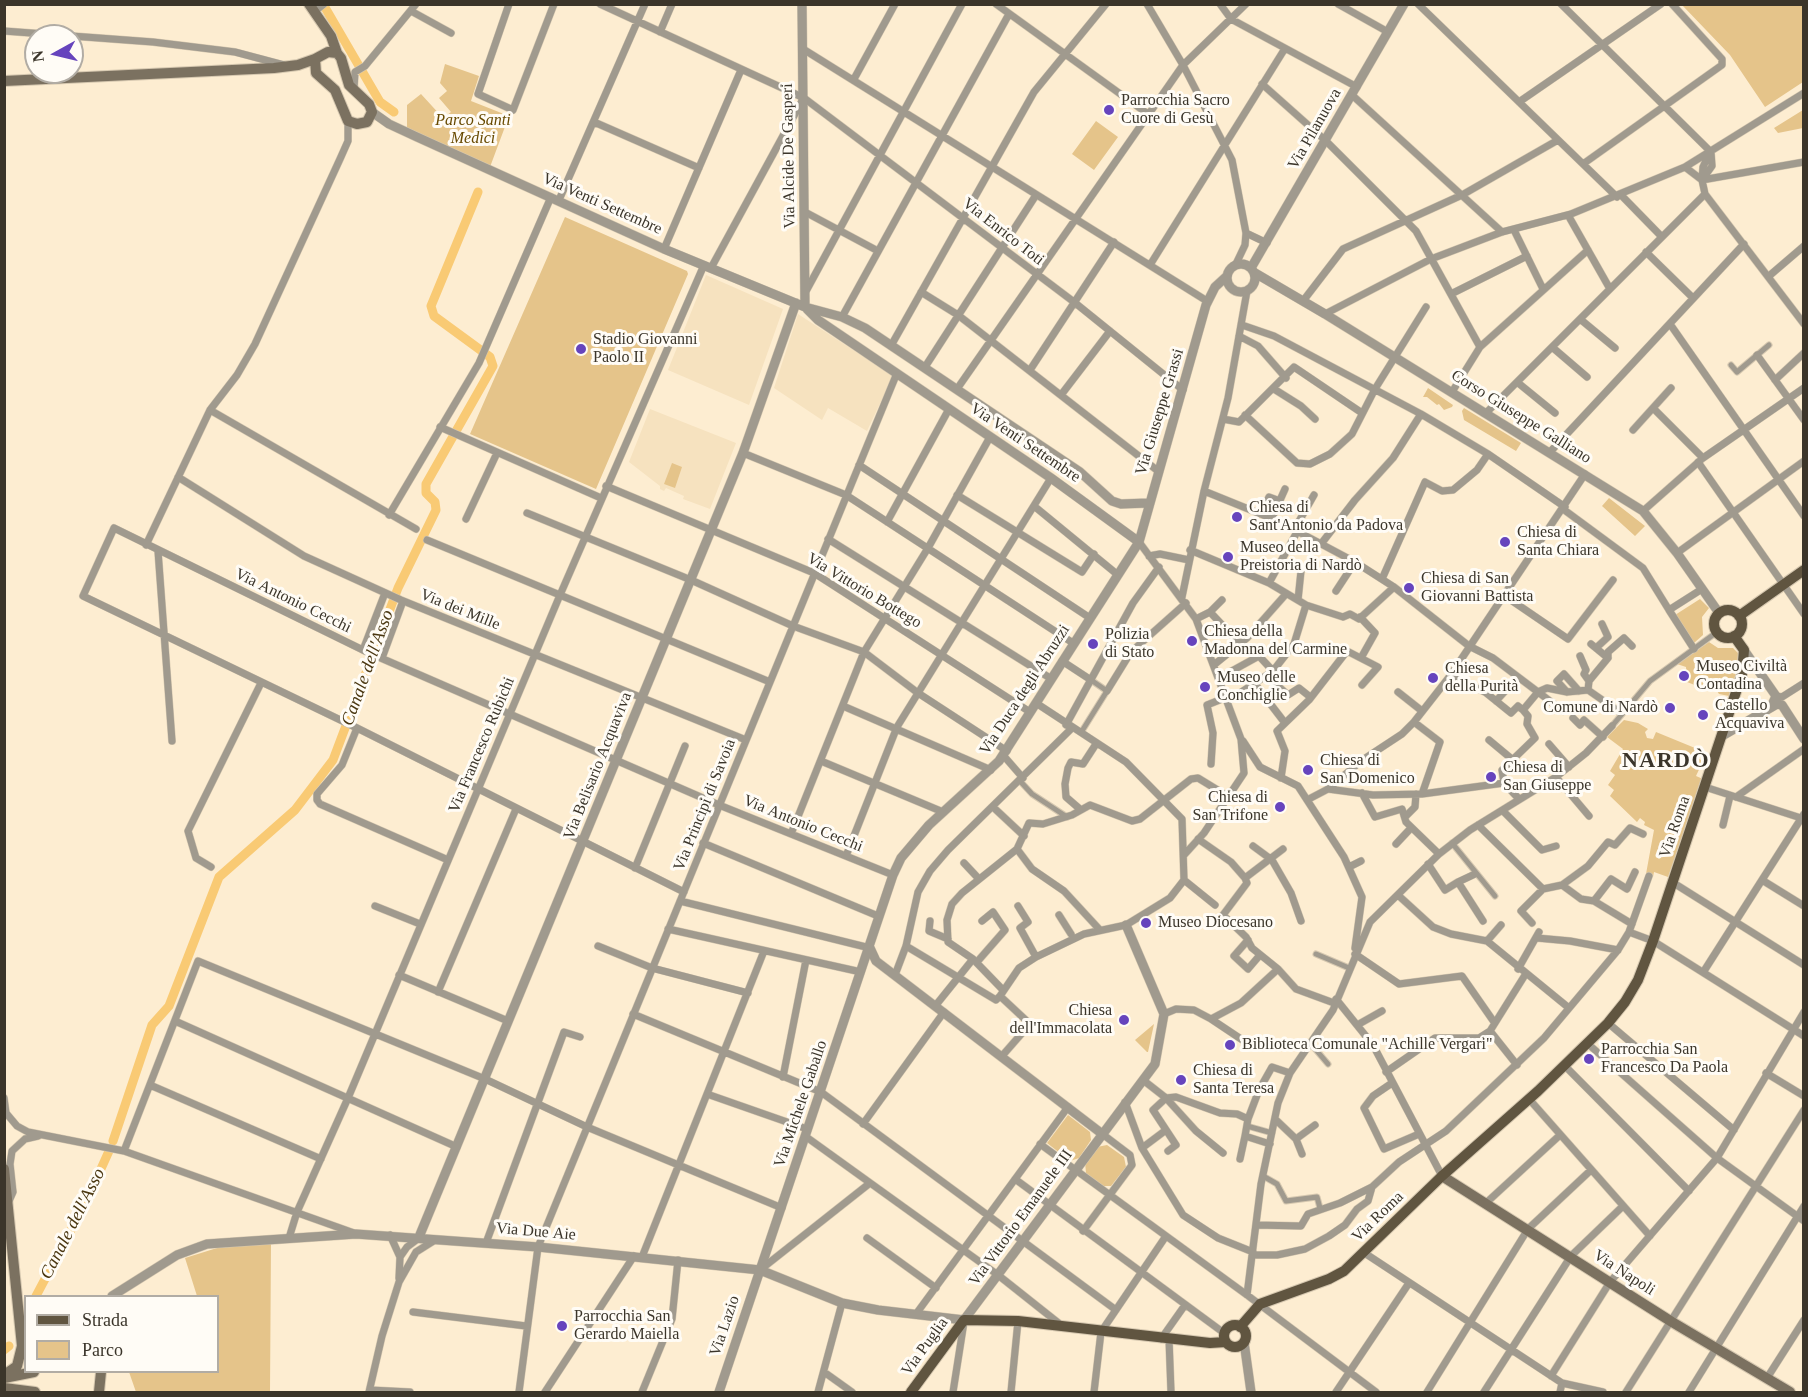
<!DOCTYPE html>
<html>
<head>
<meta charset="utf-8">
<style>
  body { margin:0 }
  #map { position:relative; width:1808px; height:1397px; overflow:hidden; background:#fdedd1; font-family:"Times New Roman",serif }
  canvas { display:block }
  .frame { position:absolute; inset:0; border:6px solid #3b352a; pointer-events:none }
  .legend { position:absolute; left:24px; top:1295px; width:195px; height:78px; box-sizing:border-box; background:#fffcf6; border:2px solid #b1aca4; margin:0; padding:8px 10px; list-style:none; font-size:18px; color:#3b352a }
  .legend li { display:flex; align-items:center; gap:12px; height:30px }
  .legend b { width:30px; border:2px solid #b1aca4 }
  .north { position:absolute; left:24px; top:24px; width:60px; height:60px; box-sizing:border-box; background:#fffcf6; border:2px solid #b1aca4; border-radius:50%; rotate:262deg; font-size:16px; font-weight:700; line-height:24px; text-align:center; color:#3b352a }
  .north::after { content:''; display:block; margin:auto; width:21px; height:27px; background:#6644bd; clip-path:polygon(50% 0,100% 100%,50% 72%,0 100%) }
</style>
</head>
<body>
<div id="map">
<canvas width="1808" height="1397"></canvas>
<div class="frame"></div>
<ul class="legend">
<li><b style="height:8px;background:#605540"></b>Strada</li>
<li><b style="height:16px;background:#e5c48a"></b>Parco</li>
</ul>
<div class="north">N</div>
</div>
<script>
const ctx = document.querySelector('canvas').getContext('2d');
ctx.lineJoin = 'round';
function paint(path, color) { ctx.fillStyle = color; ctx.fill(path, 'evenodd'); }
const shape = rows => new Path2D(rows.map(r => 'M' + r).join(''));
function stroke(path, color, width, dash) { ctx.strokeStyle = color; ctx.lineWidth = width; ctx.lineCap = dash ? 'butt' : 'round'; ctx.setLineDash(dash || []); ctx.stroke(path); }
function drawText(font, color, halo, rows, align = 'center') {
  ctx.font = font + ' "Times New Roman",serif'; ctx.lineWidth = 6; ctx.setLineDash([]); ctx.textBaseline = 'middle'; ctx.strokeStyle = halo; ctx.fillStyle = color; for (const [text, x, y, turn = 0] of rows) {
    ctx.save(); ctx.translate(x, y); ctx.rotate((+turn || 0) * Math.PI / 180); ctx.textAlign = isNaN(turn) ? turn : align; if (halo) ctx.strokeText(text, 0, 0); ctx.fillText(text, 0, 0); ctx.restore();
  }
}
paint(shape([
  [706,275,783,309,749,405,668,370],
  [798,314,893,376,867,431,828,408,822,420,774,388],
  [650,409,736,443,710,509,683,499,684,496,666,488,664,491,660,489,660,486,629,462]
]), '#f6e2bf');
paint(shape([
  [1682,5,1802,5,1803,82,1765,107,1730,55],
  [445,64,479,76,471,101,509,116,490,167,407,129,407,105,421,94,443,118,451,112,439,98,447,91,440,83],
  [1803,110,1803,128,1778,133,1774,128],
  [1096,121,1118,137,1094,170,1072,154],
  [565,217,687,271,688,274,596,489,470,434],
  [1428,388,1453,405,1452,407,1444,410,1439,404,1437,405,1427,397,1423,397],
  [1464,408,1521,443,1516,451,1464,420,1462,411],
  [672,463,682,467,675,488,664,484],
  [1609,498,1645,526,1635,536,1602,506],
  [1700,599,1709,608,1702,617,1703,635,1694,643,1675,615],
  [1709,642,1718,648,1733,648,1739,654,1740,660,1729,696,1719,694,1714,686,1707,685,1705,689,1687,682,1686,667,1677,664],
  [1624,720,1638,723,1648,729,1645,732,1647,738,1653,739,1656,732,1695,748,1695,757,1703,761,1696,776,1703,779,1668,877,1654,872,1653,877,1646,874,1654,830,1644,825,1645,822,1640,818,1637,822,1610,796,1614,790,1608,785,1615,775,1610,771,1623,749,1607,737],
  [1154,1024,1148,1052,1147,1052,1135,1040],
  [1068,1115,1090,1132,1091,1140,1079,1158,1070,1161,1047,1143],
  [1107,1145,1124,1157,1126,1167,1111,1186,1102,1186,1086,1173,1085,1162,1097,1147],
  [271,1243,270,1391,136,1392,129,1372,218,1372,218,1296,197,1296,185,1258,217,1248]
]), '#e5c48a');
stroke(shape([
  [323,4,380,102,394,112],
  [113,1141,152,1025,169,1006,219,877,295,810,333,760,398,588,436,510,435,502,426,493,426,484,493,366,490,357,434,316,431,306,478,192],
  [36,1296,87,1200,109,1151],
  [4,1350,9,1346]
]), '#f9ca74', 9);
const pedestrian = shape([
  [1731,365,1737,372,1769,345],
  [1612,726,1650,681,1717,632],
  [1082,731,1107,691,1091,680],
  [1020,781,1032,794,1067,817],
  [1452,843,1495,896],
  [1316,954,1349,968],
  [1311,1044,1328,1064],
  [1247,1126,1272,1133],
  [1263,1176,1277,1184,1286,1201,1317,1197,1320,1208]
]);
const minor = shape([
  [509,4,478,94,513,110,554,4],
  [600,4,804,98,1074,302,1183,390],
  [996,4,1148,114],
  [1147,4,1183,65,1232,160,1246,233,1245,245,1235,266],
  [1220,4,1231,19,1357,87],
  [1338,4,1388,32],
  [1418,4,1617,197],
  [1561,4,1711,152,1712,166,1702,180],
  [411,11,451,33],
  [314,12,324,4],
  [4,31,153,42,235,52,284,65],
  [660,32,672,4],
  [803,49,1207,301],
  [854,79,895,4],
  [1262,84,1326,141,1416,231,1480,347],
  [354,89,355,72,365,66,416,4],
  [1352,95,1502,232],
  [1519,102,1661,4],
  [594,122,699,168],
  [1709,154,1703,167,1702,180,1705,194,1804,324],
  [1583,164,1722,65,1722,59,1672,4],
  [1685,167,1702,180],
  [1702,180,1804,162],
  [1621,195,1662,237],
  [559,200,645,4],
  [805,212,878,251],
  [1568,215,1610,289],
  [1514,230,1543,289],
  [1246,233,1267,243],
  [664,249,741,70],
  [1646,252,1693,298],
  [1150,265,1284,50],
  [711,268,802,101],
  [1769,276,1804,246],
  [921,292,958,315,1158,471],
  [805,293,962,4],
  [1451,294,1527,256],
  [1303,301,1343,249,1462,195,1558,140],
  [1325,314,1431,259,1502,232,1571,214,1685,167,1804,93],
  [842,317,1009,14],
  [1580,319,1615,348],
  [1670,324,1804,516],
  [1242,325,1274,336,1421,414,1488,454,1565,507],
  [1239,336,1258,346,1286,378],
  [892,344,1034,92,1106,4],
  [1552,347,1587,377],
  [1757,355,1804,420],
  [925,367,1036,195],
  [1030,370,1114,242],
  [1775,380,1804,353],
  [1517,382,1555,413],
  [957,389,1183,65,1246,4],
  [1274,389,1301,406,1315,419],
  [1452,392,1480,347,1588,250],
  [1061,395,1110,331],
  [1653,408,1703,458],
  [210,410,416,529],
  [1486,413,1705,194],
  [1245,415,1297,463,1310,464,1330,454,1352,434,1375,389,1426,307],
  [1223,419,1239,422,1294,367,1362,413],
  [440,427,601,498],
  [1633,430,1671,388],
  [1550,452,1744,244],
  [743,453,846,495,1073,643],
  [1698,462,1804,614],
  [859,465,1090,618],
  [178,477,304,556,401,600,746,740],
  [606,486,814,573,1030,712],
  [1204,491,1278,521,1355,562,1394,587,1469,646,1493,658,1538,692,1547,688,1567,692,1588,690,1621,713],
  [957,495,1082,572,1094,554],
  [1034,506,1118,575],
  [1563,509,1643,568,1669,610],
  [1643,511,1703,458,1804,388],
  [527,513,691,580,793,626,864,652,918,693,1007,751],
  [1261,514,1269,497,1280,501],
  [389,515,479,363,551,197],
  [1272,518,1285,489],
  [466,519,497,453],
  [887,522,949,409],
  [1294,530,1314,495],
  [828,539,1050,678],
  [427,540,770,682],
  [1139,542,1196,619,1241,739,1244,773,1204,833,1184,855],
  [1321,544,1355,500,1393,458,1421,414],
  [146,545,210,410,237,375,255,344,340,159,348,141,348,121],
  [1190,550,1269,583,1306,605,1343,617,1350,614,1359,619,1394,587],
  [158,551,172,741],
  [1677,553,1804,461],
  [1149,556,1160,554,1189,560],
  [1382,579,1425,482,1442,491,1453,490,1477,470,1488,454],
  [1269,583,1297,532],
  [1336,591,1355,562],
  [1505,596,1568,639,1613,580],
  [1182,597,1204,491,1228,398,1247,291],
  [1298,600,1301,571],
  [1210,612,1222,600],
  [1360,617,1375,633,1361,658],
  [1196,619,1210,612,1240,644],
  [1591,644,1608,658],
  [1596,648,1608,637,1602,624],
  [1694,649,1669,610,1702,589],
  [363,650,385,593],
  [1580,656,1586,670,1584,674,1589,681],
  [382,658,403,601],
  [1062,661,1091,680],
  [1215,664,1247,638,1286,594],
  [1450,676,1485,692,1511,713,1518,706,1523,710],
  [1268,677,1288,695,1299,688,1309,696],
  [1219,678,1259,656,1273,671],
  [1255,684,1285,723],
  [1588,690,1589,681,1608,658,1608,652,1624,638,1632,646],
  [1107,691,1131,652,1186,603],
  [1398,692,1422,711],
  [1567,692,1557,681,1564,674,1579,691],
  [1776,696,1782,697,1804,683],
  [1228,701,1273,671,1294,644,1306,605],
  [1496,701,1518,677],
  [1036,703,1126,762,1182,819,1184,880],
  [843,706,991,770],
  [1573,718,1580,725,1584,720,1603,737],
  [1414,722,1440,742,1422,794],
  [1066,725,1133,603,1159,567],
  [357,728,342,765,317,794,317,800,320,804,448,860],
  [1489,740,1513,760],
  [1243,741,1260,767,1298,786,1344,857,1362,897,1355,948],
  [1549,744,1569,767],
  [1003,755,1023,778],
  [821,761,943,812],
  [1211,764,1213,733,1207,705,1227,697],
  [1556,777,1589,816],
  [1281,778,1285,751,1277,731,1309,700,1347,651,1378,667,1362,685],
  [1504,783,1502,770,1535,738,1527,724,1528,716,1523,710,1538,692,1563,711,1566,707],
  [1705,787,1804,819],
  [1328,789,1373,795,1422,794,1504,783,1519,799],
  [1362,793,1375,817,1402,809,1406,822,1439,854],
  [1736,797,1804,749],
  [1307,800,1328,789,1361,761,1402,734,1414,722,1450,676,1585,474],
  [993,807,1024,836],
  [1081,810,1066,797,1065,784,1068,768,1071,762,1083,764,1096,744],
  [1503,811,1542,850,1556,846],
  [1406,816,1415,807,1416,794],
  [1478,825,1543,889,1562,885,1581,899,1594,901,1632,924],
  [1723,825,1730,796],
  [791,834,864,652,928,548,990,437],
  [703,843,878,916],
  [1396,844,1411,828],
  [1253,846,1272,860,1291,893,1301,921],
  [1017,849,1032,869,1064,891,1100,930],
  [846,856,897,727,1051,478],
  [964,863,979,879],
  [1428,864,1445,890,1458,882,1483,921],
  [211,867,196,858,188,831,261,683],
  [1349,867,1361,861],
  [635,868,685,746],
  [1245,878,1283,849],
  [1184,880,1215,905],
  [1762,880,1804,906],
  [1458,882,1475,874],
  [1672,882,1804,965],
  [1562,885,1588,866,1608,842,1615,845,1630,828,1643,834],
  [684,892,357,728,83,596,114,528,367,652,719,805,893,875],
  [1399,896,1433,927,1451,934,1487,941,1569,1008],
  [680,901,870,948],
  [1594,901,1611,879,1627,889,1635,872],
  [375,906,420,924],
  [1018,906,1028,922,1020,928,1036,957],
  [1059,915,1071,934],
  [930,921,929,931,948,939],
  [1532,923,1521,911,1543,889],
  [668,929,861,972],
  [1629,932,1653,941,1804,1036],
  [1537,938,1570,941,1618,950],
  [1248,940,1234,956,1248,969,1260,955],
  [1487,941,1501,925],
  [598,946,652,968,748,993],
  [906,946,996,1000,1000,996,1030,1024,1002,1056],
  [1355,954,1399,984,1462,976,1494,1022],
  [977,962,1005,930,993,912,982,921],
  [1278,969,1296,989,1334,1003],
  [1518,969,1539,932],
  [1704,971,1804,814],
  [399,975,508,1021],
  [895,975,906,946,918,892,930,871,948,850,1071,729],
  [1003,990,973,959,948,942,947,920,952,904,962,893,1017,849,1029,823,1043,824,1072,815,1090,805,1132,821,1140,819,1191,779,1198,778,1229,797],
  [438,992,516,809],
  [1000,996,1019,968,1036,957,1084,934,1126,925,1170,898,1184,880],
  [1336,999,1373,1045,1442,1176],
  [936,1005,973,959],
  [633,1014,821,1092,1116,1310],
  [1164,1014,1176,1009,1194,1010,1211,1019,1241,1003,1278,969,1252,948,1246,937,1223,915,1247,883,1245,878,1231,862,1198,839],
  [1211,1019,1244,1041],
  [175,1021,457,1147],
  [1608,1023,1734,1130],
  [1359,1024,1382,1011],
  [1490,1031,1517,1065],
  [1587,1043,1717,1158,1804,1221],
  [1564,1065,1689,1191],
  [1386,1072,1435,1038,1479,1038,1490,1031,1525,975],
  [1766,1073,1804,1096],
  [783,1077,806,960],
  [1143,1080,1166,1098,1176,1097,1220,1113,1237,1114,1248,1119,1245,1136,1270,1144],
  [1392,1083,1373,1096,1364,1108,1384,1149,1419,1134],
  [150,1085,321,1159],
  [707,1094,807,1129],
  [4,1098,6,1113,17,1126,28,1132,124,1151,354,1233],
  [1529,1099,1650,1236],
  [1125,1102,1142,1148,1183,1215,1218,1238,1253,1252],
  [1248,1119,1259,1090,1272,1067,1290,1073],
  [1275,1119,1296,1139,1302,1154],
  [863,1124,944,1012],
  [805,1136,998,1275,1061,1325],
  [1296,1139,1315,1125],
  [1040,1144,1247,1295,1376,1392],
  [1142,1148,1166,1130],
  [124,1151,198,961,485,1079,587,1127,782,1208],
  [1168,1151,1176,1145,1153,1110,1166,1098,1196,1131,1223,1153],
  [1240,1159,1245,1136],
  [1015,1179,1224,1333],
  [9,1201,13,1192,10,1164,12,1151,25,1139,38,1136],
  [1486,1203,1560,1135],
  [1256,1225,1301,1226,1308,1214,1340,1203,1372,1187,1399,1162,1446,1131,1544,1038,1618,950,1629,932,1649,876],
  [1083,1231,1132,1165,1130,1155,1101,1133],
  [390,1235,400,1257,399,1278],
  [289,1238,297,1212,348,1098,560,595,704,265],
  [867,1238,936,1288],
  [486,1243,564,1032,580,1037],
  [1363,1252,1562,1383,1603,1392],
  [1252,1255,1277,1255,1305,1249,1329,1236,1345,1225,1357,1209,1368,1201,1372,1187],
  [400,1257,407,1247,419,1238],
  [642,1257,764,951],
  [760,1270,870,1183],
  [1247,1295,1261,1184,1278,1103,1290,1073,1333,1010,1370,922,1439,854,1470,830,1556,777,1586,753,1612,726],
  [413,1312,526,1326],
  [916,1314,1068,1107],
  [1161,1339,1185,1305],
  [1169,1339,1171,1392],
  [824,1372,852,1392],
  [1551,1376,1610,1282,1717,1158,1804,1012],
  [1767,1378,1804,1320],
  [370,1390,410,1392],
  [369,1392,382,1336,399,1282,416,1252,435,1240],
  [519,1392,538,1247,897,373],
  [545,1392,634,1256],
  [642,1392,672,1319,678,1260],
  [818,1392,842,1303],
  [953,1392,964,1322],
  [1011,1392,1018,1321],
  [1094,1392,1101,1332,1166,1236],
  [1336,1392,1409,1283],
  [1427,1392,1528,1229,1591,1170],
  [1484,1392,1571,1256,1623,1206],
  [1560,1392,1562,1383],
  [1626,1392,1804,1110],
  [1689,1392,1804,1206]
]);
const tertiary = shape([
  [802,4,805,307],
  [372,112,389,124,417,137,664,249,805,307,842,317,865,328,1080,472,1112,501,1121,504,1148,503],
  '1227 278a14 14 0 1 1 28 0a14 14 0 1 1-28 0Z',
  [1251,268,1404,4],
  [1255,273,1325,314,1643,511,1677,553,1719,613],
  [807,309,818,320,1051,478,1139,542],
  [1744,650,1776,696,1772,705],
  [1722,736,1777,704,1782,705,1804,739],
  [870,948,876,961,1101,1133],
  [419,1237,743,453,796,303],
  [112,1296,177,1255,207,1244,356,1234,538,1247,760,1270,842,1303,878,1310,964,1320,1155,1064,1164,1014,1126,925],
  [1244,1342,1251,1392],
  [719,1392,893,875,901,858,929,825,999,761,1139,542,1206,305,1215,287,1227,276]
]);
const secondary = shape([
  [309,4,331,36,337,53],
  [328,52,337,53,341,58,349,85,369,104,372,112,367,122,357,124,348,121,335,90,316,73,315,59,328,52],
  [4,81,274,68,298,65,315,59],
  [4,1169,22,1346,17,1366,4,1375],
  [1442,1176,1672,1322,1790,1392],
  [4,1378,34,1372],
  [4,1388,35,1392],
  [99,1392,101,1372]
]);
const primary = shape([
  '1714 624a14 14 0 1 1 28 0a14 14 0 1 1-28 0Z',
  [1739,616,1804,570],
  '1224 1336a11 11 0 1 1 22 0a11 11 0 1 1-22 0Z',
  [1240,1327,1260,1304,1329,1279,1344,1271,1442,1176,1538,1091,1608,1023,1625,1002,1638,980,1653,941,1742,674,1744,650,1734,636],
  [911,1392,964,1320,1018,1321,1210,1343,1226,1342]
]);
stroke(pedestrian, '#d6c8b0', 7);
stroke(minor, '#d6c8b0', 8);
stroke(tertiary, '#d6c8b0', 10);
stroke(secondary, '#d6c8b0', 12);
stroke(primary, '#d6c8b0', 12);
stroke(pedestrian, '#a09a8e', 5);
stroke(minor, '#a09a8e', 7);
stroke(tertiary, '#a09a8e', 9);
stroke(secondary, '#7b7160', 10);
stroke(primary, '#605540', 10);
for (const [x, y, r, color] of [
  [1109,110,6,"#6644bd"],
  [581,349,6,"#6644bd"],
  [1237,517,6,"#6644bd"],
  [1505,542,6,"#6644bd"],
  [1228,557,6,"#6644bd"],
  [1409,588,6,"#6644bd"],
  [1192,641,6,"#6644bd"],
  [1093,644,6,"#6644bd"],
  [1684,676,6,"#6644bd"],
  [1433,678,6,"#6644bd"],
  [1205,687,6,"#6644bd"],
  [1670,708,6,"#6644bd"],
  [1703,715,6,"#6644bd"],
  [1308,770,6,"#6644bd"],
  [1491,777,6,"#6644bd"],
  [1280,807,6,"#6644bd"],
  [1146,923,6,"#6644bd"],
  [1124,1020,6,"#6644bd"],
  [1230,1045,6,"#6644bd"],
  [1589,1059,6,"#6644bd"],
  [1181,1080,6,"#6644bd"],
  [562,1326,6,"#6644bd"]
]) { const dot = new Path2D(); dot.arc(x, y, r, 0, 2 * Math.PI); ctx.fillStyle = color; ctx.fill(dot); stroke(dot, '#fffcf6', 2); }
drawText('16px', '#3b352a', '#fffcf6', [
  ["Parrocchia Sacro",1121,101],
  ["Cuore di Gesù",1121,119],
  ["Stadio Giovanni",593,340],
  ["Paolo II",593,358],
  ["Chiesa di",1249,508],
  ["Sant'Antonio da Padova",1249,526],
  ["Chiesa di",1517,533],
  ["Santa Chiara",1517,551],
  ["Museo della",1240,548],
  ["Preistoria di Nardò",1240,566],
  ["Chiesa di San",1421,579],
  ["Giovanni Battista",1421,597],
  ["Chiesa della",1204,632],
  ["Madonna del Carmine",1204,650],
  ["Polizia",1105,635],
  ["di Stato",1105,653],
  ["Museo Civiltà",1696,667],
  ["Contadina",1696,685],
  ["Chiesa",1445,669],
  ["della Purità",1445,687],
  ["Museo delle",1217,678],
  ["Conchiglie",1217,696],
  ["Castello",1715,706],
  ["Acquaviva",1715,724],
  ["Comune di Nardò",1658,708,"right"],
  ["Chiesa di",1320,761],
  ["San Domenico",1320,779],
  ["Chiesa di",1503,768],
  ["San Giuseppe",1503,786],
  ["Chiesa di",1268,798,"right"],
  ["San Trifone",1268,816,"right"],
  ["Museo Diocesano",1158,923],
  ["Chiesa",1112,1011,"right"],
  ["dell'Immacolata",1112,1029,"right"],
  ["Biblioteca Comunale \"Achille Vergari\"",1242,1045],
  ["Parrocchia San",1601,1050],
  ["Francesco Da Paola",1601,1068],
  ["Chiesa di",1193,1071],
  ["Santa Teresa",1193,1089],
  ["Parrocchia San",574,1317],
  ["Gerardo Maiella",574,1335]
], 'left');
drawText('italic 16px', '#684a01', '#fffcf6', [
  ["Parco Santi",473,121],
  ["Medici",473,139]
]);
drawText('16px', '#3b352a', '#fffcf6', [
  ["Via Pilanuova",1315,129,-60],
  ["Via Alcide De Gasperi",789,156,-91],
  ["Via Venti Settembre",602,204,24],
  ["Via Enrico Toti",1003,232,38],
  ["Via Giuseppe Grassi",1160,412,-73],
  ["Corso Giuseppe Galliano",1521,417,32],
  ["Via Venti Settembre",1025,443,34],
  ["Via Vittorio Bottego",864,591,31],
  ["Via Antonio Cecchi",293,601,26],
  ["Via dei Mille",460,610,22],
  ["Via Duca degli Abruzzi",1025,690,-57],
  ["Via Francesco Rubichi",482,745,-67],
  ["Via Belisario Acquaviva",598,766,-68],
  ["Via Principi di Savoia",705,805,-68],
  ["Via Antonio Cecchi",803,824,22],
  ["Via Roma",1675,827,-71],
  ["Via Michele Gaballo",801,1104,-71],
  ["Via Roma",1378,1217,-44],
  ["Via Vittorio Emanuele III",1021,1218,-54],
  ["Via Due Aie",536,1232,5],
  ["Via Napoli",1624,1273,33],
  ["Via Lazio",725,1326,-71],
  ["Via Puglia",925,1347,-54]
]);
drawText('italic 18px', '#4a3711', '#fffcf6', [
  ["Canale dell'Asso",368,668,-70],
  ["Canale dell'Asso",73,1224,-63]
]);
ctx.letterSpacing = '1.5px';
drawText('bold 22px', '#3b352a', '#fffcf6', [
  ["NARDÒ",1666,761]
]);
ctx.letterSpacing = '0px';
</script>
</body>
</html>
